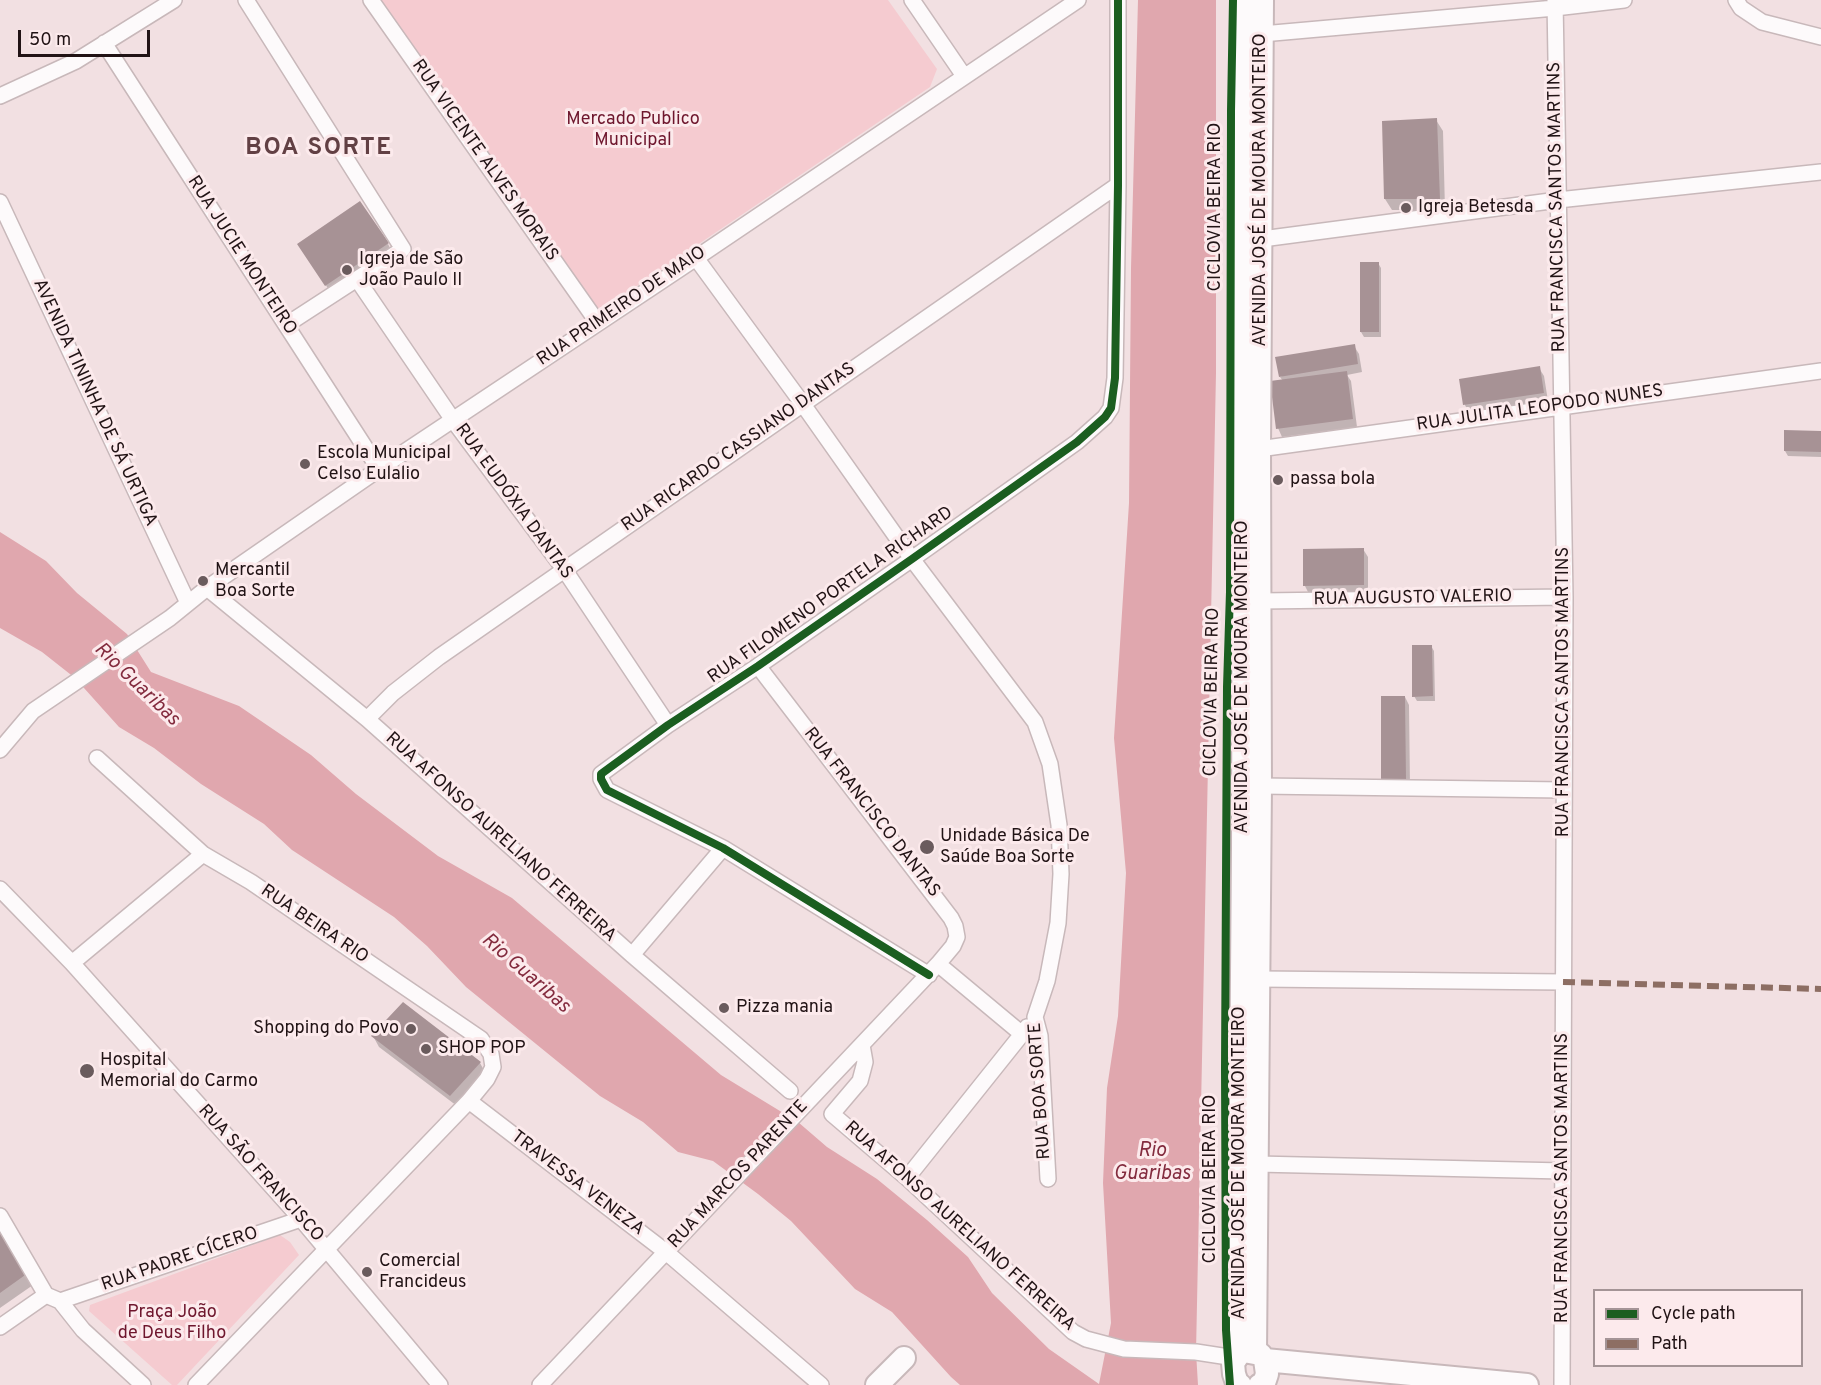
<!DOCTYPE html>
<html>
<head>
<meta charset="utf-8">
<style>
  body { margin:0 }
  #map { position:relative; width:1821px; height:1385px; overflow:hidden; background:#f2e0e2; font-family:Overpass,sans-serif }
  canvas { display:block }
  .legend { position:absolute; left:1593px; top:1289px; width:210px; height:78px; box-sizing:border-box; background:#fceaec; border:2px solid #a49496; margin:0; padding:8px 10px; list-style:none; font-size:18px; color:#211315 }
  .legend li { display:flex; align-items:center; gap:12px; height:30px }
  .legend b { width:30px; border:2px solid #a49496 }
  .scale { position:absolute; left:18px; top:30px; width:132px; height:27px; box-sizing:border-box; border:3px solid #211315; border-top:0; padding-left:8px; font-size:18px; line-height:21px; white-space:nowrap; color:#211315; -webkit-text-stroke:4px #fceaec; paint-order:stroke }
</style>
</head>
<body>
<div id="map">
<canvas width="1821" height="1385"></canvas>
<ul class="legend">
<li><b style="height:8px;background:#1b5e20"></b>Cycle path</li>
<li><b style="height:8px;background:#8d6e63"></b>Path</li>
</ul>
<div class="scale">50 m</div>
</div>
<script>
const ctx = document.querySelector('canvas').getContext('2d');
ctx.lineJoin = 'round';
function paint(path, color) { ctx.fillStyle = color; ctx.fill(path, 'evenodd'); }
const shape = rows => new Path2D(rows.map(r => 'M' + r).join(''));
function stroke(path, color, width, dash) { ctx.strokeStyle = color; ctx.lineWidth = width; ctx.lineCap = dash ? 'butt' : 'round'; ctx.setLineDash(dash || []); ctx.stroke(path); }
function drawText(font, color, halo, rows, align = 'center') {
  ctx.font = font + ' Overpass,sans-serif'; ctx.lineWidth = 6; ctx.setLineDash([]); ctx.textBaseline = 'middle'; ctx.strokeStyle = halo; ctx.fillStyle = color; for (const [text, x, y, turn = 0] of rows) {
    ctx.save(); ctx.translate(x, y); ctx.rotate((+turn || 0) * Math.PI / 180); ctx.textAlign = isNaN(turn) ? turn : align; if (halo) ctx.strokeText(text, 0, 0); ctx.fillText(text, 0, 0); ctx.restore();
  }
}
paint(shape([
  [380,0,888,0,937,69,930,87,600,311],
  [280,1235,290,1242,299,1255,177,1385,172,1385,89,1311,90,1305]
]), '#f5cbd0');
paint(shape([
  [1138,0,1216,0,1216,373,1196,1352,1198,1385,960,1385,951,1377,892,1312,855,1289,791,1221,758,1194,713,1161,678,1152,643,1122,600,1096,466,987,427,946,394,917,292,850,264,824,201,784,154,748,119,727,75,678,42,652,0,628,0,532,46,561,77,593,127,634,151,672,239,706,311,755,356,794,438,856,512,898,721,1075,798,1122,827,1147,877,1179,927,1220,968,1257,992,1293,1049,1349,1099,1384,1111,1323,1103,1183,1107,1088,1118,1016,1126,873,1114,738,1129,503,1131,268]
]), '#e0a7ae');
paint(shape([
  [1436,120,1443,131,1445,210,1392,210,1385,199,1384,123],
  [388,244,392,252,331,293,304,252],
  [1378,263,1381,268,1381,337,1364,337,1361,332],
  [1354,346,1359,354,1362,372,1347,375,1351,381,1357,427,1282,437,1278,428,1283,381,1280,377],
  [1539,368,1544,376,1548,401,1469,413,1465,405,1461,380],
  [1821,432,1821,457,1788,456,1785,451],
  [1363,549,1368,557,1368,593,1309,594,1305,586,1304,550],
  [1431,646,1434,651,1435,701,1417,701,1414,696],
  [1405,697,1409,705,1410,787,1388,787,1383,779],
  [373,1036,480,1063,486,1074,457,1106,379,1047],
  [0,1230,33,1285,0,1308]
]), '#0003');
paint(shape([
  [1437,118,1440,199,1384,199,1382,121],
  [360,201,389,243,325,286,297,244],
  [1360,262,1379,262,1379,332,1360,332],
  [1355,344,1358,364,1279,377,1275,357],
  [1540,366,1544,393,1463,405,1459,379],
  [1347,371,1353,419,1276,429,1270,381],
  [1784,430,1821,431,1821,452,1784,451],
  [1364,548,1364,585,1303,586,1303,549],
  [1412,645,1432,645,1433,696,1412,697],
  [1381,696,1405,696,1406,779,1381,779],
  [403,1002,481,1062,450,1096,371,1036],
  [0,1227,28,1273,0,1293]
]), '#a79295');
const street = shape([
  [246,0,403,249,286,325],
  [371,0,598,323],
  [912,0,964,76],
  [1555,0,1565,597,1562,1385],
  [1736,0,1741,8,1762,22,1821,37],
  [1262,34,1555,8,1624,0],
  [104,43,379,469],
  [0,96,76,61,174,0],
  [0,202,188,603],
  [1262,239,1558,200,1821,172],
  [696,258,802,403,912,559,1035,722,1050,764,1059,825,1061,874,1058,923,1047,981,1035,1017,1040,1036,1048,1179],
  [357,279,453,420,564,569,668,725],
  [1259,449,1821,371],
  [207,588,367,719,632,955,790,1091],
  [1261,601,1565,597],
  [367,719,393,693,439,657,1118,185],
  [0,750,33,711,170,618,207,588,379,469,696,258,1078,0],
  [97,758,203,854,251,882,481,1039,491,1054,493,1067,487,1079,469,1101,196,1385],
  [1260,786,1564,790],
  [0,889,72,963,301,1219,440,1385],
  [632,955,723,848],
  [72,963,203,854],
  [938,964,1022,1034,1027,1027],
  [929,975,723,848,607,790,601,779,601,774,668,725,758,666,912,559,1077,442,1105,417,1111,408,1115,378,1118,185,1118,0],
  [1259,979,1563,982],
  [862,1045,865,1062,860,1081,832,1114,907,1178,1073,1332,1086,1339,1124,1349,1196,1352,1235,1358],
  [469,1101,666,1252,821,1385],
  [1257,1164,1563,1171],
  [907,1178,1022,1034],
  [0,1216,46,1295,60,1301,83,1330,143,1385],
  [60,1301,301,1219],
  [0,1327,46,1295],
  [540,1385,938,964,953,946,957,937,955,926,951,918,758,666]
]);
const secondary = shape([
  [1255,1352,1260,786,1259,449,1262,0],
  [1239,1354,1243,847,1245,0],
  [1265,1360,1527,1385],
  [877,1385,904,1358],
  [1240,1385,1237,1383,1234,1374,1233,1363,1239,1354,1244,1351,1260,1354,1265,1360,1267,1374,1264,1383,1260,1385]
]);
stroke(street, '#c8b8ba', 18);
stroke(secondary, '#c8b8ba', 26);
stroke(street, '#fdfafb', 15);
stroke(secondary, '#fdfafb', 22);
stroke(shape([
  [1563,982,1821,989]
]), '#8d6e63', 6, [12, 6]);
stroke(shape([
  [929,975,723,848,607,790,601,779,601,774,668,725,758,666,912,559,1077,442,1105,417,1111,408,1115,378,1118,185,1118,0],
  [1230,1385,1226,1330,1225,1068,1227,687,1230,592,1231,111,1233,0]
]), '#1b5e20', 8);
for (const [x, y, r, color] of [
  [1406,208,6,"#6a5b5d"],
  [347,270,6,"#6a5b5d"],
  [305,464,6,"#6a5b5d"],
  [1278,480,6,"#6a5b5d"],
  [203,581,6,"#6a5b5d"],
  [927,847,8,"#6a5b5d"],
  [724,1008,6,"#6a5b5d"],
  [411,1029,6,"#6a5b5d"],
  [426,1049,6,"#6a5b5d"],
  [87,1071,8,"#6a5b5d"],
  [367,1272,6,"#6a5b5d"]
]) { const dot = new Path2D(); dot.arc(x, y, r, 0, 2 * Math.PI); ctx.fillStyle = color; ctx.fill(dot); stroke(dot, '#fceaec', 2); }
drawText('18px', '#6e162d', '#fceaec', [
  ["Mercado Publico",633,120],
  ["Municipal",633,141],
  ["Praça João",172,1313],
  ["de Deus Filho",172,1334]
]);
drawText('18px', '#211315', '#fceaec', [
  ["RUA VICENTE ALVES MORAIS",484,161,55],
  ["AVENIDA JOSÉ DE MOURA MONTEIRO",1261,190,-90],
  ["CICLOVIA BEIRA RIO",1216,207,-90],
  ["RUA FRANCISCA SANTOS MARTINS",1558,207,-91],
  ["RUA JUCIE MONTEIRO",241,256,57],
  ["RUA PRIMEIRO DE MAIO",622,307,-34],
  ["AVENIDA TININHA DE SÁ URTIGA",94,403,65],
  ["RUA JULITA LEOPODO NUNES",1540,409,-8],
  ["RUA RICARDO CASSIANO DANTAS",739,448,-35],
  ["RUA EUDÓXIA DANTAS",513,502,54],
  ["RUA FILOMENO PORTELA RICHARD",831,596,-35],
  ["RUA AUGUSTO VALERIO",1413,599,-1],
  ["AVENIDA JOSÉ DE MOURA MONTEIRO",1243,677,-90],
  ["CICLOVIA BEIRA RIO",1213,692,-89],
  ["RUA FRANCISCA SANTOS MARTINS",1564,692,-90],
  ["RUA FRANCISCO DANTAS",871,813,52],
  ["RUA AFONSO AURELIANO FERREIRA",500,838,42],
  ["RUA BEIRA RIO",314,925,34],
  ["RUA BOA SORTE",1041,1091,-94],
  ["AVENIDA JOSÉ DE MOURA MONTEIRO",1240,1163,-90],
  ["RUA SÃO FRANCISCO",260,1174,48],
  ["RUA MARCOS PARENTE",739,1175,-47],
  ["RUA FRANCISCA SANTOS MARTINS",1563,1178,-90],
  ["CICLOVIA BEIRA RIO",1211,1179,-90],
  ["TRAVESSA VENEZA",577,1184,37],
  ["RUA AFONSO AURELIANO FERREIRA",959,1227,42],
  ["RUA PADRE CÍCERO",180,1260,-19]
]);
drawText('18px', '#211315', '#fceaec', [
  ["Igreja Betesda",1418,208],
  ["Igreja de São",359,260],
  ["João Paulo II",359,281],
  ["Escola Municipal",317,454],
  ["Celso Eulalio",317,475],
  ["passa bola",1290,480],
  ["Mercantil",215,571],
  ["Boa Sorte",215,592],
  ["Unidade Básica De",940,837],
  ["Saúde Boa Sorte",940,858],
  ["Pizza mania",736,1008],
  ["Shopping do Povo",399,1029,"right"],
  ["SHOP POP",438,1049],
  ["Hospital",100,1061],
  ["Memorial do Carmo",100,1082],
  ["Comercial",379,1262],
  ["Francideus",379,1283]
], 'left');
drawText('italic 20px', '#832b3e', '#fceaec', [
  ["Rio Guaribas",136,685,44],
  ["Rio Guaribas",525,974,41],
  ["Rio",1152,1152],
  ["Guaribas",1152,1175]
]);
ctx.letterSpacing = '1.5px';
drawText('bold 24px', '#624044', '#fceaec', [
  ["BOA SORTE",319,149]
]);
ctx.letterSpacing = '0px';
</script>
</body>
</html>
